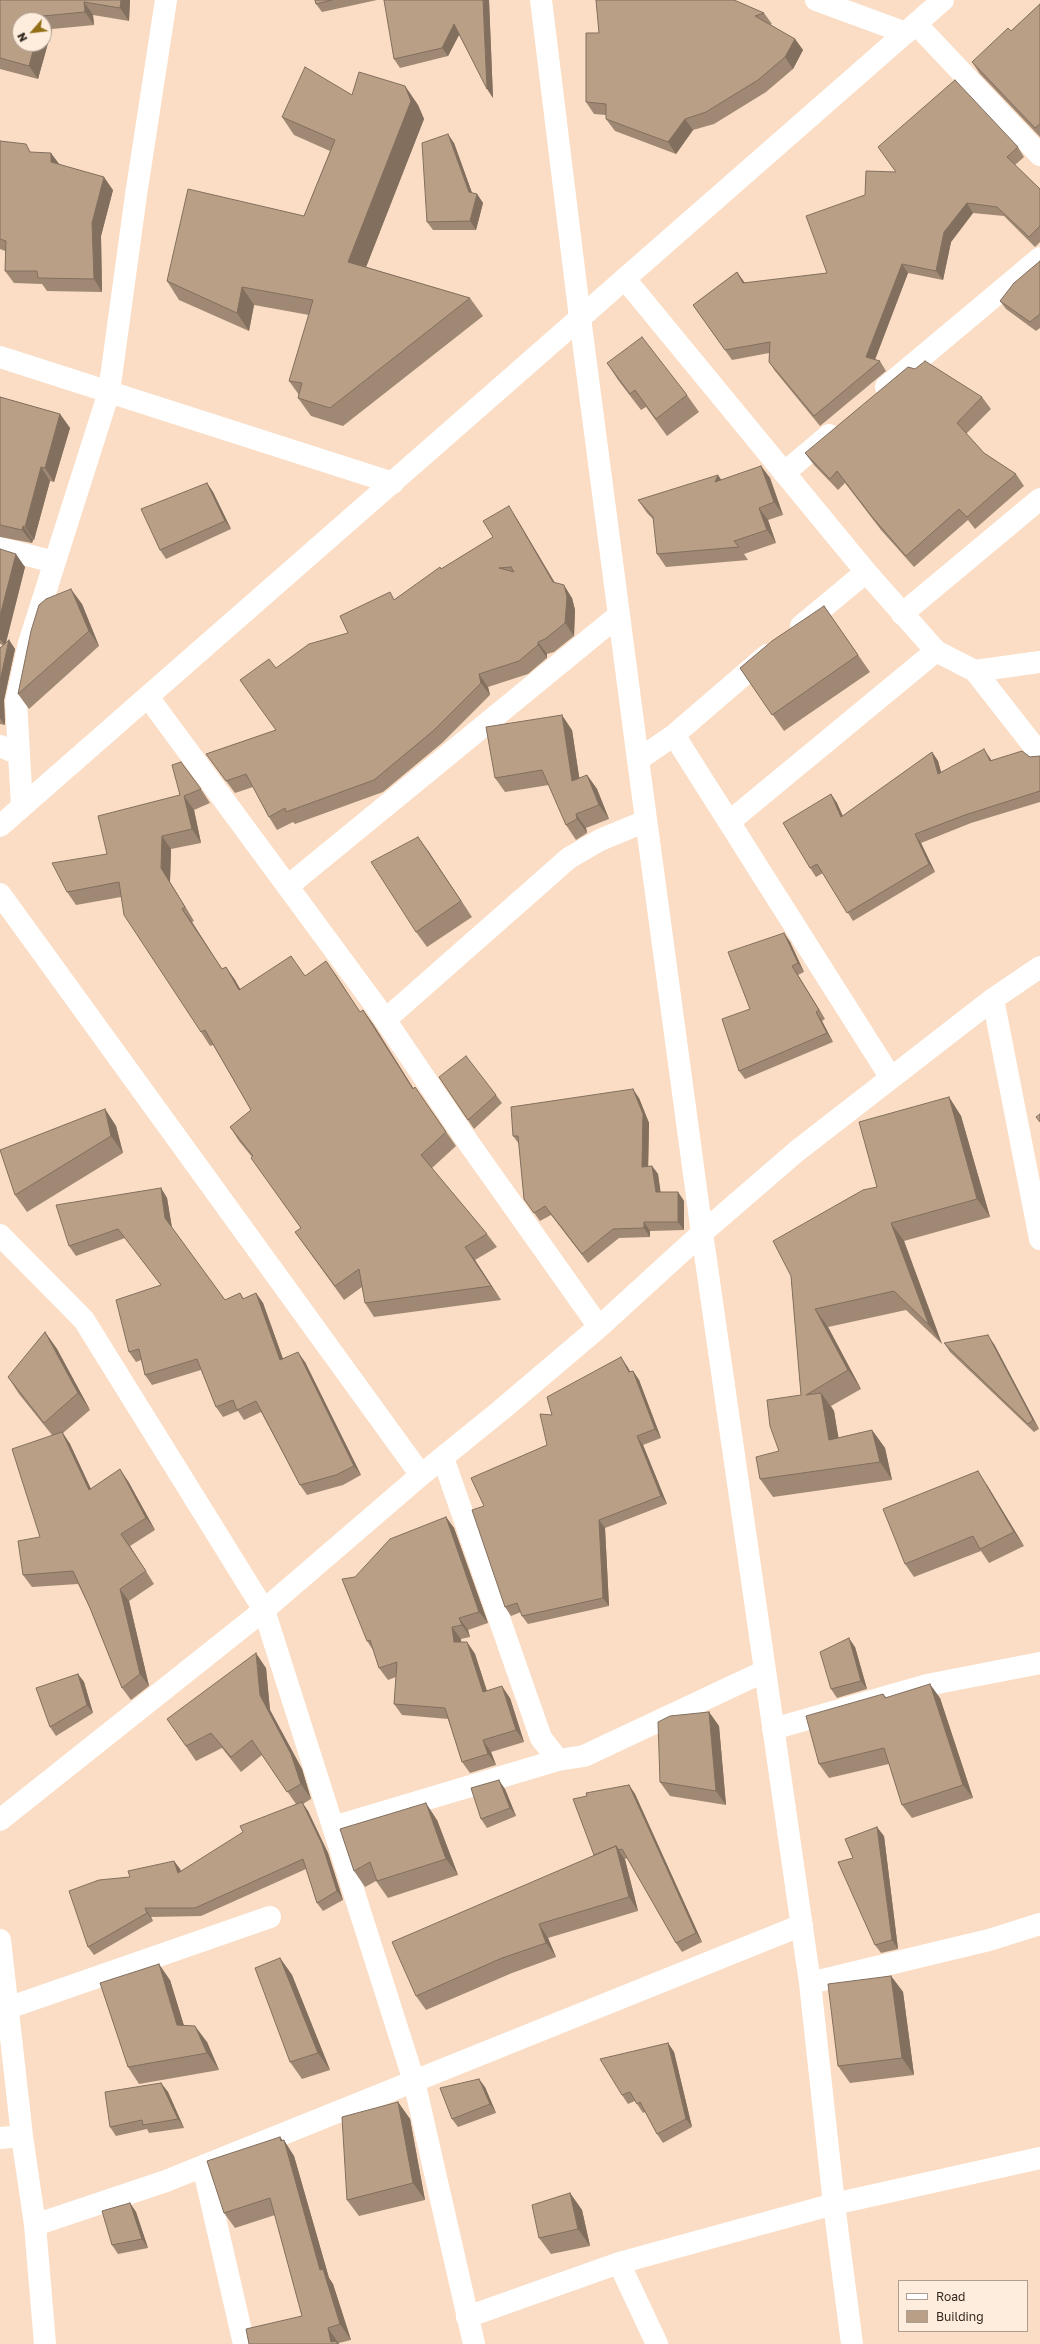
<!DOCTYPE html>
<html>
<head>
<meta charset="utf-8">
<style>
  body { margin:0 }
  #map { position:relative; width:1040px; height:2344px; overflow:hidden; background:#faddc4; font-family:"Golos Text",sans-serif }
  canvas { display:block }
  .legend { position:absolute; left:898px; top:2280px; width:130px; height:52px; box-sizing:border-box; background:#feecdd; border:1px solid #ad9e91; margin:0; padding:5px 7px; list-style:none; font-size:12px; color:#33281f }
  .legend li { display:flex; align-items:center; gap:8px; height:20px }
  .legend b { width:20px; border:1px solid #ad9e91 }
  .north { position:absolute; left:12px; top:12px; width:40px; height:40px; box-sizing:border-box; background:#feecdd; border:1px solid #ad9e91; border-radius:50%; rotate:242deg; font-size:11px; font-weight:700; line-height:16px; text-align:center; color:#33281f }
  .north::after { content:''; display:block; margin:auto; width:14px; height:18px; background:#936f16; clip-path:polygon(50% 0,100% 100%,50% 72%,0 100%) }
</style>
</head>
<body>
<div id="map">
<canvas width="1040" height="2344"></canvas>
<ul class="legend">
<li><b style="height:5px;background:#fff"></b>Road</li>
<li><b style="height:11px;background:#ba9f87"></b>Building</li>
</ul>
<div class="north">N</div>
</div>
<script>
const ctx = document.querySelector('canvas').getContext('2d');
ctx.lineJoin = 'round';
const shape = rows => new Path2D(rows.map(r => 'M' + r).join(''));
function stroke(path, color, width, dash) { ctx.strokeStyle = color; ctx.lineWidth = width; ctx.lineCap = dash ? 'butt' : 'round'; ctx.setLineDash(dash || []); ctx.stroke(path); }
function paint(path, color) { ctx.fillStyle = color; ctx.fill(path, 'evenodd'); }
stroke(shape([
  [541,0,580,318,638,760,702,1233,810,1983,834,2204,852,2344],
  [816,0,906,33],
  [916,24,1040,155],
  [625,279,866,572,936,651,975,671,1040,662],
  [0,357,393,483],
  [886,387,1040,258],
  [784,473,829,435],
  [0,548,54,562],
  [902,614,1040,499],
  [801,626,866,572],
  [975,671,1040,754],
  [148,697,375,1005,468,1142,599,1327],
  [674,735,891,1078],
  [0,746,19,754],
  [638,760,674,735,767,655],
  [22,806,16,702,29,643,109,392,136,195,166,0],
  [729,822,936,651],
  [288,886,619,615],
  [0,894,421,1475],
  [993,999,1040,1239],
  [385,1020,569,858,600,840,646,821],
  [0,1235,84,1320,264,1610,414,2081,474,2344],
  [443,1458,541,1738,558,1760,584,1756,765,1671],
  [773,1729,927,1685,1040,1663],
  [0,1820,264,1610,421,1475,500,1411,599,1327,702,1233,797,1151,993,999,1040,967],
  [333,1827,558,1760],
  [0,1940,22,2136,35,2225,45,2344],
  [810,1983,989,1940,1040,1924],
  [8,2008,270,1917],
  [0,2138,22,2136],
  [203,2166,244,2344],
  [35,2225,166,2181,802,1925],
  [619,2263,657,2344],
  [467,2317,619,2263,834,2204,1040,2158]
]), '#fff', 22);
stroke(shape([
  [0,826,943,0]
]), '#fff', 22);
paint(shape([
  [0,0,130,0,129,21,93,15,94,25,52,29,38,79,0,69],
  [315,0,377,0,322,12,316,4],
  [489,0,493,98,459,35,448,56,400,68,394,59],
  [1040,4,1040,137,980,74,972,62,1011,31],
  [764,13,772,24,770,25,795,39,803,50,793,69,766,92,714,124,693,130,676,154,615,131,606,119,606,115,594,114,586,102,599,33],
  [405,86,418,105,424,119,366,267,470,298,483,316,343,426,311,416,298,398,299,395,289,381,309,315,254,305,249,331,179,300,167,281,304,216,330,151,294,135,282,117,352,95],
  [0,141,31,152,59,164,113,190,101,236,102,292,47,291,42,284,14,283,5,271,5,251,0,249],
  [454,143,472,193,477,194,483,203,476,230,433,230,427,222],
  [1018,147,1024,157,1015,165,1040,189,1040,242,1035,247,1004,216,973,213,951,242,943,280,908,273,875,360,880,361,886,371,820,426,775,371,769,362,769,353,732,360,693,305,737,272,745,283,827,273,865,195,896,172],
  [1040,261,1040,328,1036,331,1006,309,1000,301],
  [607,363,687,395,699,412,667,436,646,407,641,410,618,380],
  [0,397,60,414,70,428,54,482,50,481,34,540,33,540,32,543,0,537],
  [982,397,991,409,966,434,984,453,1016,474,1024,486,975,529,968,520,914,567,881,530,845,483,838,490,814,465,805,453],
  [761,466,770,478,783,515,768,520,776,543,744,554,748,560,666,567,657,554,654,520,647,513,638,500,721,480],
  [207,483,213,492,231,529,166,559,160,550],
  [517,519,555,583,572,598,575,610,574,636,554,652,547,654,547,658,528,674,488,687,490,695,442,743,383,792,295,824,293,822,277,830,269,817,253,787,235,793,206,754,276,730,276,668,348,633,395,599,441,569,493,537],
  [0,549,25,567,6,643,9,640,15,649,4,700,5,725,0,724,0,648,3,645,0,644],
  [82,604,99,646,29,709,18,694],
  [824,606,870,672,784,731,740,668],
  [572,730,579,778,587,775,597,789,609,819,586,828,587,833,576,840,566,825,549,785,505,792,495,778],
  [932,752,938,761,941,772,990,758,991,760,1040,756,1040,802,971,823,921,843,935,872,853,921,823,873,816,877,810,868,831,794,837,803,843,816],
  [201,789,210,803,194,810,201,843,171,849,170,882,194,921,192,922,222,969,226,967,235,980,240,990,305,976,336,975,360,1012,363,1010,373,1024,413,1088,415,1087,456,1146,432,1168,487,1234,497,1247,475,1260,501,1300,374,1317,365,1303,362,1287,344,1300,295,1232,301,1228,252,1157,239,1141,230,1127,251,1110,213,1045,210,1046,201,1032,121,897,76,905,67,892,107,854,180,795],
  [418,837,472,917,427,947,416,932],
  [784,933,790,942,804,972,798,975,825,1019,822,1021,833,1042,745,1079,739,1071,750,1009],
  [439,1077,496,1095,502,1103,474,1129],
  [949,1097,961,1116,990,1217,904,1241,942,1344,906,1310,828,1327,861,1389,831,1406,834,1411,838,1438,872,1430,885,1448,892,1480,773,1497,760,1479,779,1451,801,1395,791,1276,877,1187],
  [639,1098,649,1123,648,1166,652,1166,658,1174,660,1192,678,1192,684,1201,684,1230,650,1231,650,1237,619,1238,588,1263,551,1215,540,1221,524,1199,519,1144,513,1136],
  [105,1109,116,1126,123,1153,27,1212,15,1195],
  [161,1188,167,1198,172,1228,225,1300,240,1293,244,1299,256,1293,263,1303,283,1359,305,1362,361,1475,343,1485,307,1495,300,1485,261,1412,244,1420,238,1411,223,1417,216,1407,201,1370,152,1385,145,1375,141,1360,136,1362,129,1352,161,1285,125,1238,76,1256,69,1246],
  [45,1332,57,1349,90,1410,63,1433,70,1444,91,1489,128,1481,155,1530,130,1546,154,1584,129,1601,149,1686,131,1700,122,1688,90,1608,78,1584,32,1587,23,1575,40,1537,52,1435,19,1394,8,1377],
  [944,1343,994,1344,1039,1429,1034,1432,950,1352],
  [627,1366,630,1372,633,1371,639,1380,661,1438,643,1445,667,1504,605,1528,609,1606,528,1624,522,1616,521,1612,511,1616,505,1607,484,1506,547,1445,552,1415],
  [987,1485,1024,1546,989,1563,981,1551,914,1577,905,1564],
  [446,1517,454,1528,488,1623,468,1630,470,1637,461,1639,461,1642,467,1642,475,1654,487,1691,510,1698,524,1742,491,1752,496,1765,470,1773,462,1762,448,1719,402,1715,394,1704,396,1677,388,1680,379,1668,373,1650,367,1641,355,1577],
  [855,1647,867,1689,837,1698,831,1689],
  [266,1668,270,1710,302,1769,311,1799,303,1804,308,1811,328,1853,343,1900,323,1911,317,1903,306,1869,201,1916,151,1917,153,1921,94,1955,88,1947,130,1877,174,1861,180,1869,181,1871,296,1804,262,1755,241,1772,222,1748,196,1761,167,1719],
  [78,1674,84,1682,93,1713,56,1736,50,1727],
  [883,1694,886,1697,940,1698,973,1798,912,1818,902,1805,889,1764,829,1778,819,1764],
  [709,1712,719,1726,726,1805,670,1796,660,1782],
  [629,1785,635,1794,702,1942,682,1952,676,1943,628,1858,625,1859,638,1911,548,1938,556,1957,512,1973,426,2010,416,1996,594,1855,587,1796],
  [505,1789,516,1816,487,1828,481,1819],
  [437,1820,458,1875,388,1898,376,1881,365,1887,354,1871],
  [884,1836,898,1949,881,1953,875,1945,853,1858],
  [280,1958,292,1975,330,2070,302,2079,290,2062],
  [891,1976,903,1992,914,2075,850,2083,838,2066],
  [170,1980,184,2026,207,2042,219,2070,139,2084,128,2067],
  [668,2043,674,2052,692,2127,663,2143,657,2134,645,2112,643,2113,635,2101,628,2104,622,2095],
  [161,2083,168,2092,184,2128,149,2133,147,2129,116,2136,110,2127],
  [485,2087,496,2113,458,2127,452,2119],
  [398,2102,410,2119,425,2200,359,2216,347,2200],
  [280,2137,294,2156,329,2278,333,2284,351,2340,339,2343,339,2344,249,2344,302,2316,275,2215,235,2228,224,2213],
  [570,2193,582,2210,590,2246,551,2254,539,2238],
  [130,2203,136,2212,148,2248,118,2254,112,2245]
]), '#a08974');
paint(shape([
  [121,0,130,0,129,21,120,8],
  [483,0,489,0,493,98,487,89],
  [84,2,93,15,94,25,85,12],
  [43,16,52,29,38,79,29,66,35,44,44,44,44,20,42,20],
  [454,24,460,33,448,56,442,48],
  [795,39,803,50,793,69,785,57],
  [405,86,418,105,424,119,361,280,348,262],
  [685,119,693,130,676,154,668,142],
  [448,134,454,143,475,201,469,192],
  [51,153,60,165,51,162],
  [104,177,113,190,101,236,102,292,94,279,92,223],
  [477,194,483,203,476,230,470,221],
  [967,203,973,213,951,242,943,280,936,271,944,232],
  [902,264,908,273,872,367,866,357],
  [737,272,744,282,749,293,743,283],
  [242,287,254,305,249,331,237,313],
  [60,414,70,428,54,482,45,468],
  [761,466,770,478,783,515,774,502],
  [41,467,50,481,34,540,25,527],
  [718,475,727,488,715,482],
  [207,483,213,492,231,529,225,521],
  [509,506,517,519,562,595,553,582],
  [759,508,768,520,776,543,767,530],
  [23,526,33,540,32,543,22,530],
  [16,554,25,567,5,646,0,639,0,616],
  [564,585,572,598,575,610,574,636,565,623],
  [71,589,82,604,99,646,89,631],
  [9,640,15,649,4,700,5,725,0,718,0,681],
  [538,642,547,654,547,658,538,645],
  [479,674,488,687,490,695,481,683],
  [562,715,572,730,582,795,572,781],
  [984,749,990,758,996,770,990,761],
  [932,752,938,761,944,783,938,774],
  [587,775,597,789,609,819,599,805],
  [831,794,837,803,847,826,841,817],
  [184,796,194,810,201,843,192,829],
  [576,814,586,828,587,833,577,819],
  [915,834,921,843,935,872,929,864],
  [162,836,171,849,170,882,194,921,185,907,161,868],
  [418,837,429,852,472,917,461,901],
  [182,909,192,922,231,983,222,969],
  [784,933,790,942,804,972,798,963],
  [326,961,336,975,369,1026,360,1012],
  [792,966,798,975,825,1019,819,1010],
  [226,967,235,980,249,1004,239,990],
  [363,1010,373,1024,422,1102,413,1089],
  [816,1012,822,1021,833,1042,827,1033],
  [633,1089,639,1098,649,1123,648,1176,642,1167],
  [949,1097,961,1116,990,1217,977,1199],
  [105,1109,116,1126,123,1153,111,1136],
  [652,1166,658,1174,662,1201,656,1192],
  [161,1188,167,1198,172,1228,165,1218],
  [678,1192,684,1201,684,1230,678,1222],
  [644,1222,650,1231,650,1237,644,1228],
  [891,1223,904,1241,942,1344,929,1325],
  [465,1247,475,1260,501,1300,491,1286],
  [256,1293,263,1303,287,1370,280,1360],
  [815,1309,828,1327,861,1389,848,1370],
  [45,1332,57,1349,90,1410,78,1393],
  [988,1335,994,1344,1039,1429,1033,1420],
  [298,1352,305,1362,361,1475,354,1466],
  [621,1357,627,1366,635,1380,629,1372],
  [633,1371,639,1380,661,1438,655,1429],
  [821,1393,834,1411,842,1458,829,1440],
  [872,1430,885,1448,892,1480,880,1462],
  [62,1432,70,1444,97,1502,89,1490],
  [637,1436,643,1445,667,1504,661,1496],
  [120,1469,128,1481,155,1530,146,1518],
  [978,1471,987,1485,1024,1546,1014,1532],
  [446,1517,454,1528,488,1623,479,1612],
  [599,1520,605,1528,609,1606,603,1598],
  [121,1534,130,1546,154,1584,146,1571],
  [120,1589,129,1601,149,1686,140,1674],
  [459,1618,468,1630,470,1637,462,1625],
  [452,1627,461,1639,462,1654,454,1642],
  [849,1638,855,1647,867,1689,861,1681],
  [467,1642,475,1654,491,1704,483,1692],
  [256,1653,266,1668,270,1710,302,1769,311,1799,301,1784,260,1695],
  [78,1674,84,1682,93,1713,87,1705],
  [930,1684,940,1698,973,1798,963,1785],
  [502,1686,510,1698,524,1742,516,1730],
  [709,1712,719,1726,726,1805,716,1791],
  [483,1740,491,1752,496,1765,488,1754],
  [499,1780,505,1789,516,1816,510,1808],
  [629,1785,635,1794,702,1942,696,1933],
  [302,1802,308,1811,328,1853,343,1900,337,1891],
  [426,1803,437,1820,458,1875,446,1859],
  [877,1827,884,1836,898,1949,892,1940],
  [616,1846,625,1860,638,1911,629,1897],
  [174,1861,180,1869,184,1882,178,1873],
  [145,1908,151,1917,153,1921,147,1913],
  [539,1924,548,1938,556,1957,546,1943],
  [280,1958,292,1975,330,2070,318,2053],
  [159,1964,170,1980,189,2042,177,2025],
  [891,1976,903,1992,914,2075,902,2058],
  [195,2026,207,2042,219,2070,207,2053],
  [668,2043,674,2052,692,2127,686,2119],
  [479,2079,485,2087,496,2113,490,2104],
  [161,2083,168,2092,184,2128,178,2119],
  [398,2102,410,2119,425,2200,413,2183],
  [280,2137,285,2143,284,2140,294,2156,329,2278,333,2284,351,2340,340,2324,320,2270],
  [570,2193,582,2210,590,2246,578,2229],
  [130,2203,136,2212,148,2248,142,2239],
  [328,2328,339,2344,333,2344,331,2342]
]), '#826f5e');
const building = shape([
  [0,0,121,0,120,8,84,2,85,12,43,16,42,20,20,20,20,44,35,44,29,66,0,58,0,0],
  [315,0,332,0,316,4,315,0],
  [384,0,483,0,487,89,454,24,442,48,394,59,384,0],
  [596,0,734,0,764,13,755,16,795,39,785,57,758,80,706,112,685,119,668,142,606,119,606,104,586,102,586,33,599,33,596,0],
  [1040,4,1040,124,1035,128,972,62,1008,28,1011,31,1040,4],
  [305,67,352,95,359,72,405,86,411,101,348,262,470,298,330,408,298,398,302,383,289,381,313,300,242,287,237,313,167,281,188,189,304,216,335,140,282,117,305,67],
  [955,80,1018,147,1007,157,1040,189,1040,226,1029,237,997,207,967,203,944,232,936,271,902,264,866,357,880,361,814,416,769,362,770,342,725,350,693,305,737,272,743,283,827,273,806,216,865,195,866,171,896,172,878,147,955,80],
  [448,134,469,192,477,194,470,221,427,222,422,143,448,134],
  [0,141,26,144,30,152,51,153,51,162,104,177,92,223,94,279,38,278,37,271,5,271,6,241,0,239,0,141],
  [1040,261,1040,314,1030,322,1000,301,1014,283,1040,261],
  [642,337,687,395,656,419,635,390,630,394,607,363,642,337],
  [925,361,982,397,957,423,984,453,1016,474,967,517,959,509,906,556,873,518,837,471,830,479,805,453,908,367,915,369,925,361],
  [0,397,60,414,45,468,41,467,25,527,23,526,22,530,0,525,0,397],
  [761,466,774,502,759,508,767,530,734,541,739,547,657,554,653,517,638,500,718,475,715,482,761,466],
  [207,483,225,521,160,550,141,509,207,483],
  [509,506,553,582,564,585,567,597,565,623,545,639,538,642,538,645,519,661,479,674,481,683,433,731,374,780,286,812,285,808,269,817,246,774,226,781,206,754,276,730,240,680,269,659,276,668,309,644,348,633,340,616,390,592,394,600,440,567,441,569,493,537,483,521,509,506],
  [511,567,514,572,499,568,511,567],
  [0,549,16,554,0,616,0,549],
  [71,589,89,631,18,694,31,631,39,605,46,599,71,589],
  [824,606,858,655,772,715,740,668,772,641,824,606],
  [9,640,0,681,0,648,9,640],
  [562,715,572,781,587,775,599,805,576,814,577,819,566,825,542,770,495,778,486,727,562,715],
  [984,749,990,761,1022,751,1030,757,1040,756,1040,791,965,815,915,834,929,864,847,913,817,864,810,868,783,823,831,794,841,817,932,752,938,774,984,749],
  [181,762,201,789,184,796,192,829,162,836,161,868,185,907,182,909,222,969,226,967,239,990,291,956,305,976,326,961,360,1012,363,1010,413,1089,415,1087,446,1132,421,1155,487,1234,465,1247,491,1286,365,1303,359,1269,335,1286,295,1232,301,1228,251,1158,253,1156,230,1127,251,1110,205,1030,201,1032,124,915,119,882,67,892,52,863,107,854,98,816,180,795,172,765,181,762],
  [418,837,461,901,416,932,371,862,418,837],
  [784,933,798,963,792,966,819,1010,816,1012,827,1033,739,1071,722,1019,750,1009,728,952,784,933],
  [466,1056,496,1095,468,1120,439,1077,466,1056],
  [633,1089,643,1114,642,1167,652,1166,656,1192,678,1192,678,1222,644,1222,644,1228,613,1229,582,1254,545,1206,534,1213,524,1199,518,1136,513,1136,511,1107,633,1089],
  [949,1097,977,1199,891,1223,929,1325,894,1291,815,1309,848,1370,806,1395,821,1393,829,1440,872,1430,880,1462,760,1479,756,1457,779,1451,770,1426,767,1400,801,1395,791,1276,773,1241,863,1190,877,1187,859,1122,949,1097],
  [105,1109,111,1136,15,1195,0,1150,105,1109],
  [1040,1114,1040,1122,1036,1117,1040,1114],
  [161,1188,165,1218,225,1300,240,1293,243,1299,256,1293,280,1360,298,1352,354,1466,336,1475,300,1485,256,1401,237,1410,233,1400,216,1407,197,1359,145,1375,139,1349,129,1352,116,1300,161,1285,118,1229,69,1246,56,1205,161,1188],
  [45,1332,78,1393,44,1423,8,1377,45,1332],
  [988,1335,1033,1420,1028,1424,944,1343,988,1335],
  [621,1357,629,1372,633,1371,655,1429,637,1436,661,1496,599,1520,603,1598,522,1616,517,1603,505,1607,472,1510,484,1506,471,1478,547,1445,540,1414,552,1415,547,1397,621,1357],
  [62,1432,89,1490,120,1469,146,1518,121,1534,146,1571,120,1589,140,1674,122,1688,90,1608,73,1571,23,1575,18,1541,40,1537,12,1449,62,1432],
  [978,1471,1014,1532,980,1549,973,1536,905,1564,883,1509,978,1471],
  [446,1517,479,1612,459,1618,462,1625,452,1627,454,1642,467,1642,483,1692,502,1686,516,1730,483,1740,488,1754,462,1762,445,1708,394,1704,397,1662,379,1668,370,1640,367,1641,342,1579,355,1577,390,1539,446,1517],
  [849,1638,861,1681,831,1689,820,1652,849,1638],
  [256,1653,260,1695,291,1754,301,1784,287,1792,252,1740,231,1757,211,1733,186,1746,167,1719,256,1653],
  [78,1674,87,1705,50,1727,36,1688,78,1674],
  [930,1684,963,1785,902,1805,884,1748,819,1764,806,1716,883,1694,885,1698,930,1684],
  [709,1712,716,1791,660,1782,658,1722,670,1716,709,1712],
  [499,1780,510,1808,481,1819,471,1788,499,1780],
  [629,1785,696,1933,676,1943,622,1849,619,1850,616,1846,594,1855,573,1799,587,1796,586,1793,629,1785],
  [302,1802,322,1844,337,1891,317,1903,303,1859,195,1908,145,1908,147,1913,88,1947,69,1891,99,1880,130,1877,128,1871,174,1861,178,1873,243,1832,240,1826,302,1802],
  [426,1803,446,1859,377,1881,370,1862,354,1871,340,1829,426,1803],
  [877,1827,892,1940,875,1945,838,1862,853,1858,845,1839,877,1827],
  [616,1846,629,1897,539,1924,546,1943,502,1958,416,1996,392,1942,616,1846],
  [280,1958,318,2053,290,2062,255,1968,280,1958],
  [159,1964,177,2025,195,2026,207,2053,128,2067,100,1983,159,1964],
  [891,1976,902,2058,838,2066,828,1984,891,1976],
  [668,2043,686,2119,657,2134,640,2102,637,2104,630,2092,622,2095,600,2059,668,2043],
  [479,2079,490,2104,452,2119,440,2088,479,2079],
  [161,2083,178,2119,143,2125,142,2120,110,2127,105,2092,161,2083],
  [398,2102,413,2183,347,2200,342,2117,398,2102],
  [280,2137,281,2141,284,2140,320,2270,323,2269,340,2324,328,2328,331,2342,337,2341,337,2344,249,2344,246,2329,302,2316,270,2198,224,2213,207,2161,280,2137],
  [570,2193,578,2229,539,2238,532,2205,570,2193],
  [130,2203,142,2239,112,2245,102,2211,130,2203]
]);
paint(building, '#ba9f87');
stroke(building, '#826f5e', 1);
</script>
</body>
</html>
